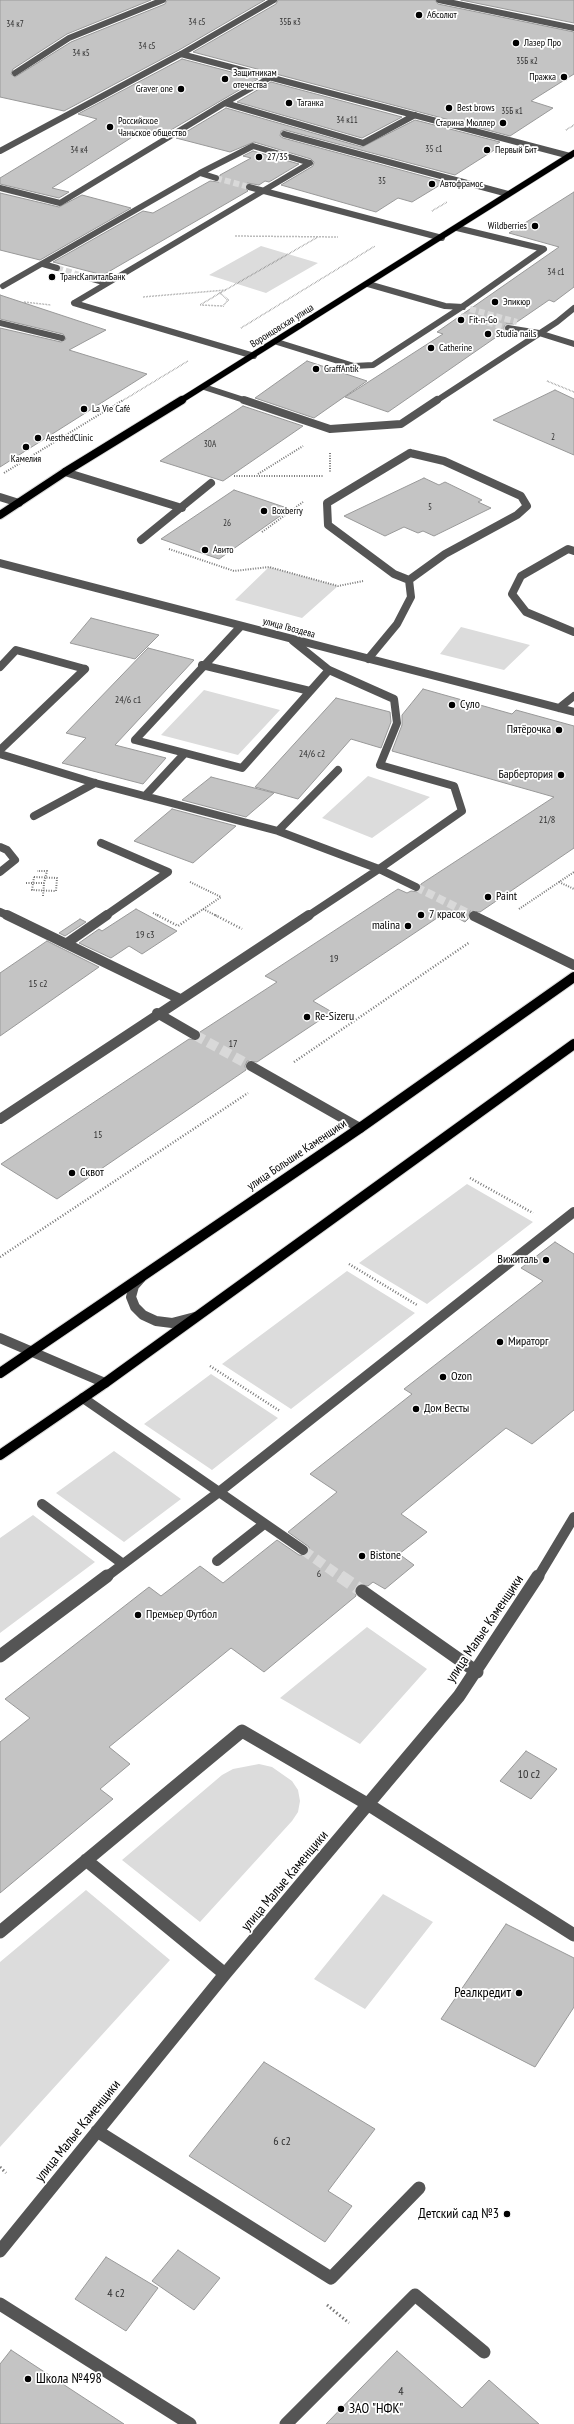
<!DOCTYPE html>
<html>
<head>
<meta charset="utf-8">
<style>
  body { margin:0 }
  canvas { display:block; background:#fff }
</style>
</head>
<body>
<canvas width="574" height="2424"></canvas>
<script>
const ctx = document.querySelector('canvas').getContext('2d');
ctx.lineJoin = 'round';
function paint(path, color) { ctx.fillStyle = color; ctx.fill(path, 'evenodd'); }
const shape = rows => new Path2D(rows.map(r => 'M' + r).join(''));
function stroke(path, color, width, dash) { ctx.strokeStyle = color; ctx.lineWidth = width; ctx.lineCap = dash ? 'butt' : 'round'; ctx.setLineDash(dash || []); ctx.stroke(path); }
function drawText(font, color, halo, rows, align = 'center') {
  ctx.font = font + ' "PT Sans Narrow",sans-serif'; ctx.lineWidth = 3.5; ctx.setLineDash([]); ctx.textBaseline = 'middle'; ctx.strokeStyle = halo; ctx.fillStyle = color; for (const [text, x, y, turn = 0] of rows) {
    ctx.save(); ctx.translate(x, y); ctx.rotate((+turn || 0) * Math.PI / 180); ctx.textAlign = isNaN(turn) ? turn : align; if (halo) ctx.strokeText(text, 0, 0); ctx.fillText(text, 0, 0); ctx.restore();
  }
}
paint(shape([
  [261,246,318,263,266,293,209,275],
  [269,567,338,586,302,618,235,600],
  [461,627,530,645,504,670,440,654],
  [204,690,280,710,238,755,161,735],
  [368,776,430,797,372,838,322,818],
  [467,1184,533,1222,427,1304,359,1263],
  [347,1271,415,1313,291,1409,222,1364],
  [211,1374,278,1418,212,1470,144,1424],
  [114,1451,181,1499,124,1542,56,1493],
  [33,1515,95,1562,0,1633,0,1538],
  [367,1627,427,1669,360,1744,280,1698],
  [259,1764,272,1767,292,1781,298,1790,300,1801,298,1812,292,1821,200,1922,122,1860,222,1775,233,1769],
  [86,1890,170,1960,0,2147,0,1962],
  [383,1894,433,1922,365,2009,314,1979]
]), '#dcdcdc');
const building = shape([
  [0,0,151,0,67,34,13,69,11,74,15,77,71,42,165,4,167,0,265,0,179,50,64,111,0,97,0,0],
  [278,0,435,0,438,4,574,32,574,74,531,101,553,108,510,136,193,52,276,4,278,0],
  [461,0,574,0,574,23,461,0],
  [182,59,258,79,164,134,145,129,52,188,69,192,59,198,0,184,0,178,97,119,78,114,182,59],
  [271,82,402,117,362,138,237,102,271,82],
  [226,108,362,147,415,120,500,142,494,146,499,147,455,175,285,130,281,131,280,136,283,138,445,182,412,202,398,198,376,212,281,185,313,166,314,162,311,159,254,142,230,152,176,138,226,108],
  [253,151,299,164,269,182,265,181,259,185,247,183,245,188,248,191,103,275,53,262,143,211,153,213,210,181,219,182,220,175,251,158,243,156,253,151],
  [574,192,574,287,554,302,549,300,514,324,506,324,504,327,505,331,388,412,345,397,443,334,437,332,559,247,509,233,574,192],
  [0,193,59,207,82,195,131,208,40,260,0,250,0,193],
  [0,295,106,330,69,350,147,374,0,467,0,328,61,342,66,339,63,334,0,319,0,295],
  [307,361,367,381,314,418,255,398,307,361],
  [555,390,574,399,574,455,493,420,555,390],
  [243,406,303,426,223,481,160,461,243,406],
  [424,478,439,485,445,482,482,500,478,502,491,508,434,536,423,531,418,533,404,527,385,536,344,516,424,478],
  [234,490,290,509,219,559,161,539,234,490],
  [91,618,126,627,159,635,135,659,70,643,91,618],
  [148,648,194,660,115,745,166,758,143,784,62,763,86,738,66,733,148,648],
  [423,689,512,714,516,710,574,726,574,848,480,912,470,911,468,919,465,922,446,912,313,1001,332,1012,257,1062,247,1061,245,1066,246,1070,57,1199,1,1164,189,1039,199,1040,201,1035,200,1032,277,982,265,976,398,889,407,893,411,891,419,892,421,884,554,797,392,751,402,725,402,715,423,689],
  [336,698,390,712,391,722,381,748,351,739,298,799,255,787,336,698],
  [211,777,274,793,246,817,182,800,211,777],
  [172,809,236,826,193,863,134,841,172,809],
  [136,909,177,931,142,954,129,946,111,958,79,943,99,929,102,931,136,909],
  [80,919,86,922,65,936,59,933,80,919],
  [47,941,99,967,0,1036,0,973,47,941],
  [555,1242,574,1254,574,1410,532,1444,506,1428,401,1514,427,1532,399,1554,414,1565,385,1589,373,1582,368,1586,358,1584,354,1590,356,1596,264,1672,231,1648,109,1747,130,1764,100,1789,113,1799,0,1893,0,1742,30,1718,5,1699,149,1587,161,1596,200,1566,223,1583,277,1540,299,1555,306,1556,309,1551,309,1547,288,1532,337,1492,310,1474,412,1394,404,1389,543,1281,521,1268,555,1242],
  [526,1751,557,1769,531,1799,500,1781,526,1751],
  [506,1924,574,1958,574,2007,535,2067,441,2019,506,1924],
  [264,2062,375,2129,328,2191,352,2206,325,2242,189,2156,264,2062],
  [178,2250,220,2278,194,2310,152,2281,178,2250],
  [106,2257,158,2288,126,2331,75,2299,106,2257],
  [11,2350,78,2394,124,2424,0,2424,0,2364,11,2350],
  [397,2351,462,2408,489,2380,539,2424,326,2424,397,2351]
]);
paint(building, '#c4c4c4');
stroke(building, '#999', 1);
stroke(shape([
  [216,178,249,187],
  [57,268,89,278],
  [470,309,517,322],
  [461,316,508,328]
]), '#d9d9d9', 6, [6, 3]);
stroke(shape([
  [416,887,474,916]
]), '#d9d9d9', 8, [8, 4]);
stroke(shape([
  [472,915,474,916],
  [195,1035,251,1066],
  [303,1550,341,1577]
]), '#d9d9d9', 10, [10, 5]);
stroke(shape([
  [340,1576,362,1591]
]), '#d9d9d9', 13, [13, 6]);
const majorFar2 = shape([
  [180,401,574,153]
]);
const majorFar1 = shape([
  [0,515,65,472,182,400]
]);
const major = shape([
  [0,1373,360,1128,574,977],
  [0,1455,105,1383,574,1044]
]);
stroke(majorFar2, '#dbdbdb', 7);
stroke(majorFar1, '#dbdbdb', 10);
stroke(major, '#dbdbdb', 12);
stroke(shape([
  [566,130,574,125],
  [432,211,447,202],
  [235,236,338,237],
  [220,293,228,300,223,306,200,305,220,293],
  [220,293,318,237],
  [143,297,226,290],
  [24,302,51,305],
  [241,328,375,246],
  [547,381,574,392],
  [122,401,188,361]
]), '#777', 1.5, [0.5, 1]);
stroke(shape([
  [330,453,330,472],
  [4,473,123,400],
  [258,474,303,446],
  [234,476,323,476],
  [262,532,303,502],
  [169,549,234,571,269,567,338,586,363,581],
  [34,877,57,878,56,891,32,890,34,877],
  [190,882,221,897,193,916],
  [559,882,574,889],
  [26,883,44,883,47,871,37,871],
  [43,896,44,883],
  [203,909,217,916],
  [519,909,574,872],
  [153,913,159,916]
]), '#777', 2, [1, 1.5]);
stroke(shape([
  [157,915,178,926,194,915],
  [215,915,242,929],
  [294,1062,470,942],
  [470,1178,533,1213],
  [0,1257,248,1093],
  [349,1264,417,1305],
  [210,1366,280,1411]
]), '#777', 2.5, [1, 2]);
stroke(shape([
  [0,2167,6,2173],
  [327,2305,349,2323]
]), '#777', 3, [1.5, 2.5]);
stroke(shape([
  [439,0,574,28],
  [181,54,570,156],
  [15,73,69,38,163,0],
  [271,77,225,103,363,143,415,115],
  [284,134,508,194],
  [0,151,181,54,274,0],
  [200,173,216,178],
  [249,187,442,238],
  [0,188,60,203,225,103],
  [43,264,57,268],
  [89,278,107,283],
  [368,284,445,306,463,307],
  [3,286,200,173,253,146,310,163],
  [74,303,310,163],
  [74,303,254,356],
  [0,323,62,338],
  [508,328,539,333,574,344],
  [277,342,354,366,373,365,462,307,544,249,457,228],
  [204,387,247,401],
  [436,401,557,322,574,308]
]), '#555', 6);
stroke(shape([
  [244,400,330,429,401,424,437,400],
  [410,453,444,461,521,496,527,506,517,515,445,554,409,580,394,574,328,525,327,503,410,453],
  [65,472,182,508],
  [0,497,19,503],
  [141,540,211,483],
  [574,551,568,549,521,576,512,594,526,612,574,632],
  [0,563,574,712],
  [293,641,329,670,394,699,397,723,380,765,454,786,462,811,379,869,416,887],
  [368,659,397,624,411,597,409,580],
  [202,665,310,691],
  [0,667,16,650,85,669],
  [559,708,574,696],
  [0,750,85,669],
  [185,753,242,768,329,670],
  [0,754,95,783,278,831],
  [145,796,185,753,135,740,241,626],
  [34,816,95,783],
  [101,843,168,872,105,916],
  [0,847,7,850,15,860,0,872],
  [0,912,9,916],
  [308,916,379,869,278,831,338,770]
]), '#555', 8);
stroke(shape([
  [7,915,180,999],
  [474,916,574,965],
  [67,943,107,915],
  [157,1013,195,1035],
  [251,1066,360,1128],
  [0,1119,309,915],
  [141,1278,134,1286,131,1297,135,1307,143,1315,156,1321,172,1323,195,1317],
  [0,1338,105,1383],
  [83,1398,303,1550],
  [42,1504,123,1564],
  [217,1561,264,1524],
  [106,1577,219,1492,574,1212],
  [538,1577,574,1517]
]), '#555', 10);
stroke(shape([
  [362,1591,477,1672],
  [0,1656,107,1576],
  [86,1860,225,1974],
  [0,1932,242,1731,369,1805,574,1935],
  [97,2131,331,2278,419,2188],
  [0,2251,225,1974,459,1696,538,1576],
  [0,2304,190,2424],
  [286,2424,415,2295,484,2352]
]), '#555', 13);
stroke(majorFar2, '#000', 6);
stroke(majorFar1, '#000', 8);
stroke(major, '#000', 10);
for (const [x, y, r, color] of [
  [419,15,4,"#000"],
  [516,43,4,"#000"],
  [564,77,4,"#000"],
  [225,79,4,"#000"],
  [181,89,4,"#000"],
  [289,103,4,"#000"],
  [449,108,4,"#000"],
  [503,123,4,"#000"],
  [110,127,4,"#000"],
  [487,150,4,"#000"],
  [259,157,4,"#000"],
  [432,184,4,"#000"],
  [535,226,4,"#000"],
  [52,277,4,"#000"],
  [495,302,4,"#000"],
  [461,320,4,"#000"],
  [488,334,4,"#000"],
  [431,348,4,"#000"],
  [316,369,4,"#000"],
  [84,409,4,"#000"],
  [38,438,4,"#000"],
  [26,447,4,"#000"],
  [264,511,4,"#000"],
  [205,550,4,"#000"],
  [452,705,4,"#000"],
  [559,730,4,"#000"],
  [561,775,4,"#000"],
  [488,897,4,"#000"],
  [421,915,4,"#000"],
  [408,926,4,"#000"],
  [307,1017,4,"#000"],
  [72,1173,4,"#000"],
  [546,1260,4,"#000"],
  [500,1342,4,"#000"],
  [443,1377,4,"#000"],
  [416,1409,4,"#000"],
  [362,1556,4,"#000"],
  [138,1615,4,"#000"],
  [519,1993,4,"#000"],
  [507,2214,4,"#000"],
  [28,2379,4,"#000"],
  [341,2409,4,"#000"]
]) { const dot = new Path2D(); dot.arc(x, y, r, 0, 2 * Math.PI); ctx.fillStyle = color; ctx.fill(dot); stroke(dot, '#fff', 1.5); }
drawText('9px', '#313131', null, [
  ["34 с5",197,22],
  ["35Б к3",290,22],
  ["34 к7",15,24],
  ["34 с5",147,46],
  ["34 к5",81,53],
  ["35Б к2",527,61],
  ["35Б к1",512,111],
  ["34 к11",347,120],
  ["35 с1",434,149],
  ["34 к4",79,150],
  ["35",382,181],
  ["34 с1",556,272],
  ["2",553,437],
  ["30А",210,444],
  ["5",430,507],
  ["26",227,523]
]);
drawText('10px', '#000', '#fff', [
  ["Абсолют",427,15],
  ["Лазер Про",524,43],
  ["Защитникам",233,73],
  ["отечества",233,85],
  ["Пражка",556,77,"right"],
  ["Graver one",173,89,"right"],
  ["Таганка",297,103],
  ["Best brows",457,108],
  ["Российское",118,121],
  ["Чаньское общество",118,133],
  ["Старина Мюллер",495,123,"right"],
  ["Первый Бит",495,150],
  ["27/35",267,157],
  ["Автофрамос",440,184],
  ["Wildberries",527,226,"right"],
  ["ТрансКапиталБанк",60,277],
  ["Эпикюр",503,302],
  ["Fit-n-Go",469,320],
  ["Studia nails",496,334],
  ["Catherine",439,348],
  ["GraffAntik",324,369],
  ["La Vie Café",92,409],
  ["AesthedClinic",46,438],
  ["Камелия",26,459,"center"],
  ["Boxberry",272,511],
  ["Авито",213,550]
], 'left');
drawText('10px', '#000', '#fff', [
  ["Воронцовская улица",282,326,-32],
  ["улица Гвоздева",289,628,15]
]);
drawText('10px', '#313131', null, [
  ["24/6 с1",128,700],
  ["24/6 с2",312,754],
  ["21/8",547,820],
  ["19 с3",145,935],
  ["19",334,959],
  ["15 с2",38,984],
  ["17",233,1044],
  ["15",98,1135],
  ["6",319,1574]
]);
drawText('12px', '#000', '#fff', [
  ["Суло",460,705],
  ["Пятёрочка",551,730,"right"],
  ["Барбертория",553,775,"right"],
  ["Paint",496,897],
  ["7 красок",429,915],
  ["malina",400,926,"right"],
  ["Re-Sizeru",315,1017],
  ["Сквот",80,1173],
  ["Вижиталь",538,1260,"right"],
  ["Мираторг",508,1342],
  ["Ozon",451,1377],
  ["Дом Весты",424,1409],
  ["Bistone",370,1556],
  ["Премьер Футбол",146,1615]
], 'left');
drawText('12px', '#000', '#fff', [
  ["улица Большие Каменщики",297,1155,-34]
]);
drawText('12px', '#313131', null, [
  ["10 с2",529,1775],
  ["6 с2",282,2142],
  ["4 с2",116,2294],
  ["4",401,2392]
]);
drawText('14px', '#000', '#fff', [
  ["улица Малые Каменщики",485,1629,-56],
  ["улица Малые Каменщики",285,1881,-50],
  ["улица Малые Каменщики",78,2131,-51]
]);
drawText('14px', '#000', '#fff', [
  ["Реалкредит",511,1993],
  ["Детский сад №3",499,2214],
  ["Школа №498",36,2379,"left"],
  ["ЗАО \"НФК\"",349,2409,"left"]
], 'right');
</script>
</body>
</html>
